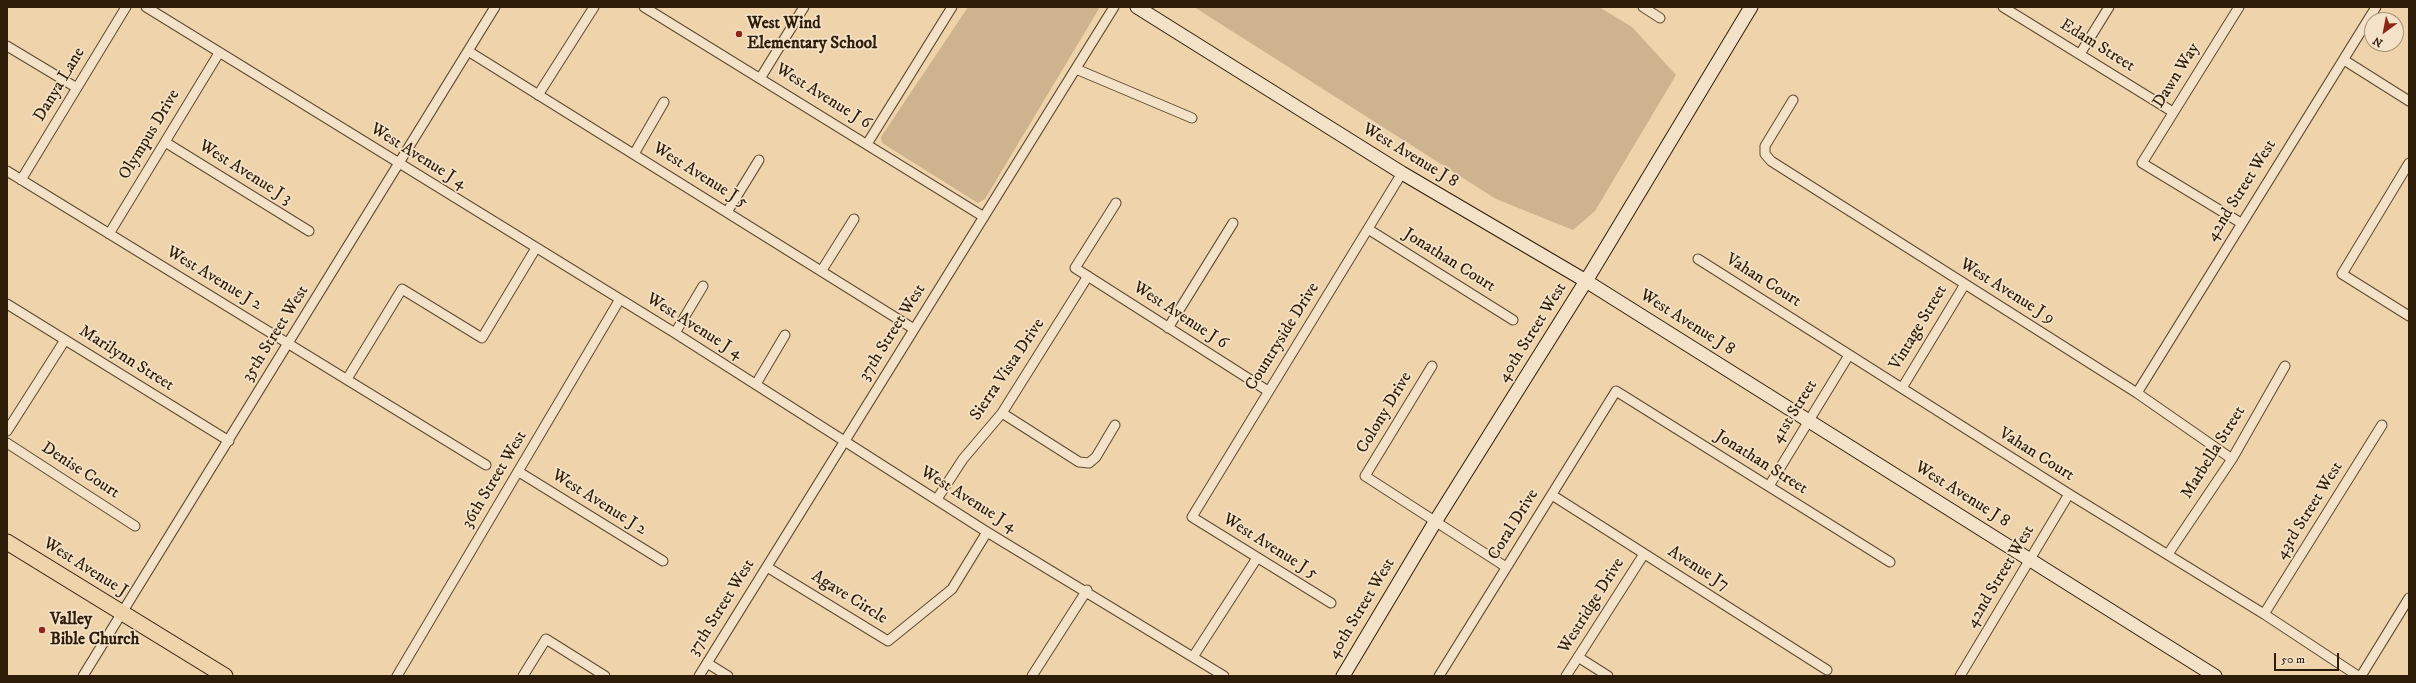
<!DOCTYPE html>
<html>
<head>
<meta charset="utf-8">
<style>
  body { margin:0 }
  #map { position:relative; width:2416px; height:683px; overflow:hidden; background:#eed3ab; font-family:"IM FELL DW Pica",serif }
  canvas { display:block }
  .frame { position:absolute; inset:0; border:8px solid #2e1d08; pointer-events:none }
  .north { position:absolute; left:2364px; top:12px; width:40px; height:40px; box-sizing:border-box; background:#f4e2c8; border:1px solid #a5937b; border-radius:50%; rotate:212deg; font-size:11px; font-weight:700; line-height:16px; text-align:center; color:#2e1d08 }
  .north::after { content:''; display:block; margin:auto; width:14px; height:18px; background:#8f2418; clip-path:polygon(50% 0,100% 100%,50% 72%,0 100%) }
  .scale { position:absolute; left:2274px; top:653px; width:65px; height:18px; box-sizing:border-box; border:2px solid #2e1d08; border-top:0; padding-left:5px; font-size:12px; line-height:14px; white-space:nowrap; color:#2e1d08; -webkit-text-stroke:3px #f4e2c8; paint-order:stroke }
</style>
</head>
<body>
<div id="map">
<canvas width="2416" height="683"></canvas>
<div class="frame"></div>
<div class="north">N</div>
<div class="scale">50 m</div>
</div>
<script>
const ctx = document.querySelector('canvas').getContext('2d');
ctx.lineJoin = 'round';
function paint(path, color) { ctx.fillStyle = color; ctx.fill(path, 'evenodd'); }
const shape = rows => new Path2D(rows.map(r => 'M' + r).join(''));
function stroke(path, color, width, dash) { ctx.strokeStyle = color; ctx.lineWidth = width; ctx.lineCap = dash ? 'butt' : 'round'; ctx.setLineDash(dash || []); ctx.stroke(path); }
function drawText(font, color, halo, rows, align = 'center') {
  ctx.font = font + ' "IM FELL DW Pica",serif'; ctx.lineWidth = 3.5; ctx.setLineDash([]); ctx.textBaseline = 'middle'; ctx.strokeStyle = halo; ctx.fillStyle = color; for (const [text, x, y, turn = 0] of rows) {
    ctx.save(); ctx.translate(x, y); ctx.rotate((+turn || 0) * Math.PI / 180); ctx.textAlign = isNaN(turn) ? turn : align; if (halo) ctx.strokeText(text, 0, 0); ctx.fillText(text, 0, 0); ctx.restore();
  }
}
paint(shape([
  [968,7,1100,7,985,199,978,203,882,143,881,137],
  [1194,7,1599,7,1632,27,1676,75,1595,211,1573,230,1496,199]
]), '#cdb48f');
const street = shape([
  [146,7,675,333,987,532,1224,676],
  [644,7,984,217],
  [1643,7,1660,18],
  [2003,7,2173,112],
  [2239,7,2142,163,2241,223],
  [7,46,77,88],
  [468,51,914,329],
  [2080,54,2109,7],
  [2344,60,2409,101],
  [1076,69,1192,118],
  [761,77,804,7],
  [538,95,594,7],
  [1793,100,1765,146,1765,154,1771,161,2137,393,2232,459],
  [165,142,309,231],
  [867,144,952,7],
  [634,154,664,102],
  [2409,163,2342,274,2409,316],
  [7,171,486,465],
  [21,180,126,7],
  [1116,203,1075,268,1268,391],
  [727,212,759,160],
  [1368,229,1513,320],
  [109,234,219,53],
  [1698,259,2069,494,2264,614,2358,676],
  [822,270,854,219],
  [7,304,229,441],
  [1168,328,1233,223],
  [675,333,703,286],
  [1432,366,1365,476,1506,567],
  [347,379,402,289,482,338,536,248],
  [756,384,785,335],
  [1902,388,1965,284],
  [2137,393,2376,7],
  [1002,413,1079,462,1089,463,1096,457,1115,425],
  [7,431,65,340],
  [7,443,135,526],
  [519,472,663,561],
  [1769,486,1849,355],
  [1552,495,1827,670],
  [937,499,963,459,1002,413,1088,276],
  [2168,554,2232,459,2285,366],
  [767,567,888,641,952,589,987,532],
  [1331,603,1192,517,1402,173],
  [2264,614,2382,425],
  [1193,657,1257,558],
  [1578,657,1608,676],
  [707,663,728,676],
  [83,676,495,7],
  [397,676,620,299],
  [523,676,546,639,605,676],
  [699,676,1114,7],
  [1032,676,1087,590],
  [1439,676,1616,391,1890,562],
  [1566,676,1644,554],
  [1960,676,2069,494],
  [2361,676,2409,598]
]);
const secondary = shape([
  [1137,7,1402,173,1586,281,2215,676],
  [1343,676,1435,522,1586,281,1751,7]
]);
const primary = shape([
  [7,542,225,676]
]);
stroke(street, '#5e4a31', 11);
stroke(secondary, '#2e1d08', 15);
stroke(primary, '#2e1d08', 17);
stroke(street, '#f4e2c8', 9);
stroke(secondary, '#f4e2c8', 13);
stroke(primary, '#eed3ab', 15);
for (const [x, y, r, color] of [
  [739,34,4,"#8f2418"],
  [42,630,4,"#8f2418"]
]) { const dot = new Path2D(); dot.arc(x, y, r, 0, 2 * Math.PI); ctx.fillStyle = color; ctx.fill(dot); stroke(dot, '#f4e2c8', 1.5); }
drawText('bold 17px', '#2e1d08', '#f4e2c8', [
  ["West Wind",747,24],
  ["Elementary School",747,44],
  ["Valley",50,620],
  ["Bible Church",50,640]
], 'left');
drawText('17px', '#2e1d08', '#f4e2c8', [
  ["Edam Street",2097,46,32],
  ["Dawn Way",2177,76,-58],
  ["Danya Lane",60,85,-59],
  ["West Avenue J 6",823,97,32],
  ["Olympus Drive",150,135,-59],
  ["West Avenue J 8",1410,156,31],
  ["West Avenue J 4",418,157,32],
  ["West Avenue J 3",245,173,32],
  ["West Avenue J 5",700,176,32],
  ["42nd Street West",2242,191,-58],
  ["Jonathan Court",1449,261,32],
  ["West Avenue J 2",214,279,31],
  ["Vahan Court",1763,281,32],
  ["West Avenue J 9",2007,292,32],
  ["West Avenue J 6",1180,316,33],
  ["West Avenue J 8",1687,323,32],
  ["West Avenue J 4",694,327,32],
  ["Vintage Street",1919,328,-59],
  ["37th Street West",893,333,-58],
  ["40th Street West",1533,333,-58],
  ["35th Street West",276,334,-58],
  ["Countryside Drive",1283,337,-58],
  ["Marilynn Street",126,359,32],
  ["Sierra Vista Drive",1008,370,-56],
  ["41st Street",1795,412,-58],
  ["Colony Drive",1385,413,-59],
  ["Marbella Street",2214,453,-58],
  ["Vahan Court",2036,455,32],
  ["Jonathan Street",1761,463,32],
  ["Denise Court",80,471,33],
  ["36th Street West",495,480,-59],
  ["West Avenue J 8",1962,495,32],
  ["West Avenue J 4",968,500,32],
  ["West Avenue J 2",599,503,32],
  ["43rd Street West",2310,511,-58],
  ["Coral Drive",1514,525,-58],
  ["West Avenue J 5",1270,547,32],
  ["West Avenue J",85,568,32],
  ["Avenue J7",1698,569,32],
  ["42nd Street West",2001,577,-59],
  ["Agave Circle",849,598,32],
  ["Westridge Drive",1592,606,-58],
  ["37th Street West",722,608,-58],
  ["40th Street West",1362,609,-59]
]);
</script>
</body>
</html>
